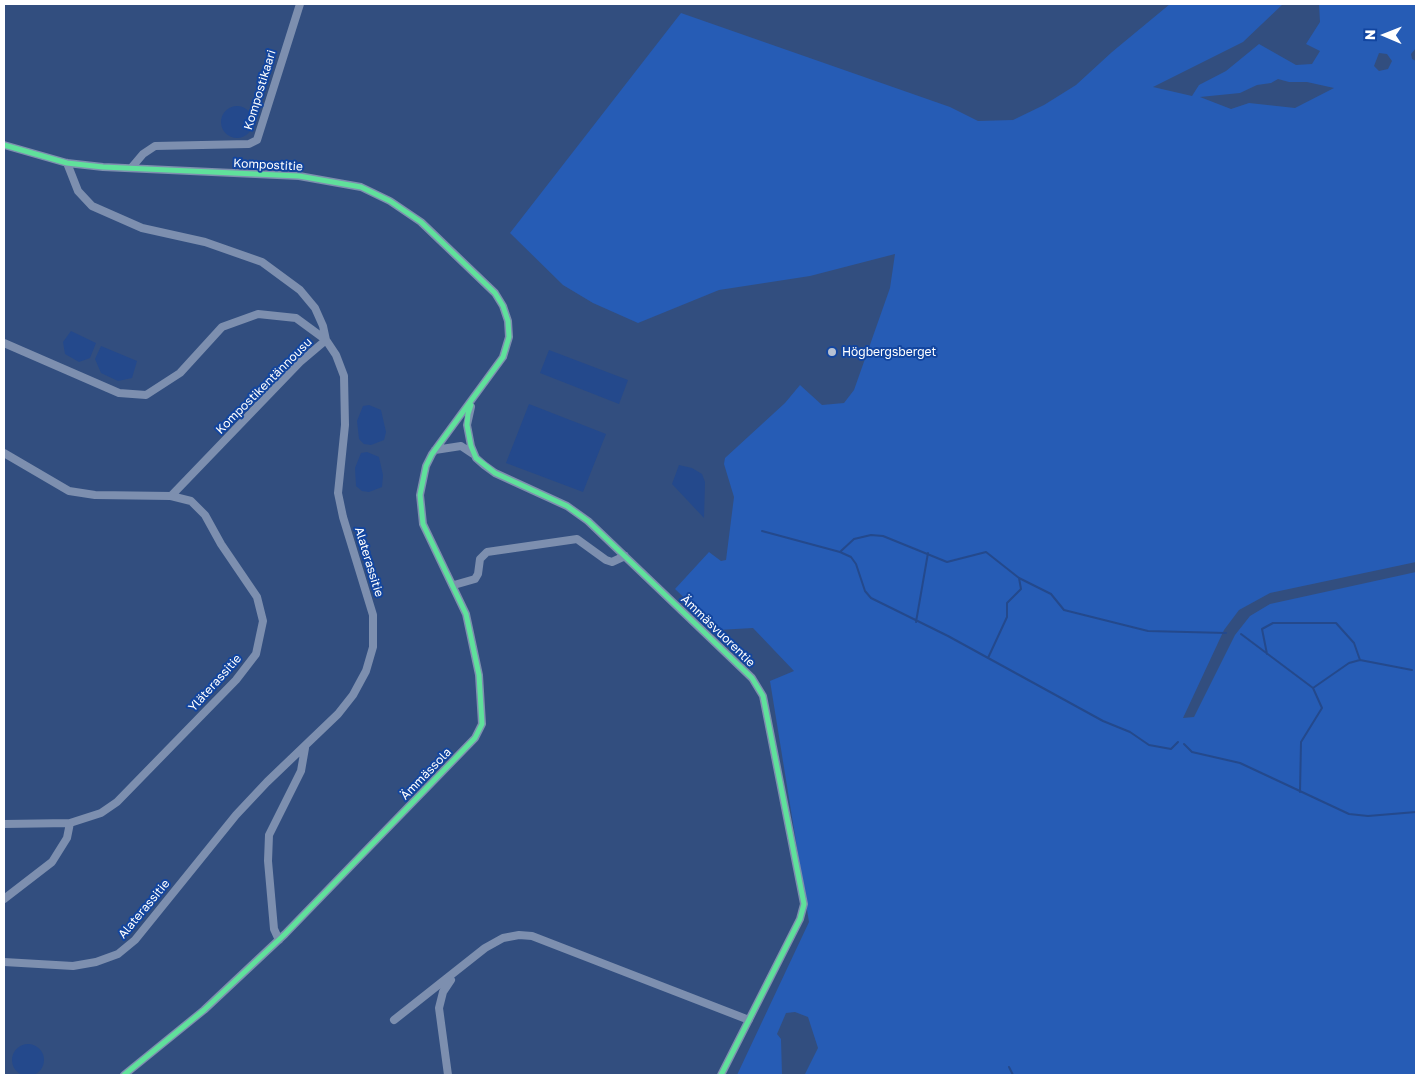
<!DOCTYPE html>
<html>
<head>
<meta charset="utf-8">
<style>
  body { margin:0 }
  #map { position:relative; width:1420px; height:1079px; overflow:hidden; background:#324e7f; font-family:"Golos Text",sans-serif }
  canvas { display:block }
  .frame { position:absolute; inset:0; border:5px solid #fff; pointer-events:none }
  .north { position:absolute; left:1360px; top:10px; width:50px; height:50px; -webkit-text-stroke:4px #12459f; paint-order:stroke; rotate:271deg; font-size:14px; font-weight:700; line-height:20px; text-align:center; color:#fff }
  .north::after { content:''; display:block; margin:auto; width:18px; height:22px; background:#fff; clip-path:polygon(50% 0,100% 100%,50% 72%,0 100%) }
</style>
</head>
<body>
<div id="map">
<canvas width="1420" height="1079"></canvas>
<div class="frame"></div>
<div class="north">N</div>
</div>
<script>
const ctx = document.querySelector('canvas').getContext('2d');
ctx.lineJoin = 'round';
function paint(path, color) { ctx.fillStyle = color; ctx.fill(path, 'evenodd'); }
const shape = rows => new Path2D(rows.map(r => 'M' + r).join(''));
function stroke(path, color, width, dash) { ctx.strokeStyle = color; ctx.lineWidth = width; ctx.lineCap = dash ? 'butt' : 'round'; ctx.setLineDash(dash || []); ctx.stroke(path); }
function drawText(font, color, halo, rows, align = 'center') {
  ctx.font = font + ' "Golos Text",sans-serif'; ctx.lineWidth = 4; ctx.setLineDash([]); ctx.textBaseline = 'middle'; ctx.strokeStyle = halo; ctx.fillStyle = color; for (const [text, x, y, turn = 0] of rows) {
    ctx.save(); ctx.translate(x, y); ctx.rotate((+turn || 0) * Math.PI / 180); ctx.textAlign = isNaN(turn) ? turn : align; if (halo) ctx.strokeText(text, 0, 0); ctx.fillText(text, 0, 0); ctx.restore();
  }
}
paint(shape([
  [1170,4,1283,4,1243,42,1153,87,1192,96,1199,85,1226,71,1259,44,1296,65,1312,64,1320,51,1306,44,1320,22,1319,4,1416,4,1416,48,1411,54,1412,59,1416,61,1416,562,1270,593,1239,610,1224,630,1183,718,1194,717,1235,635,1250,616,1270,604,1416,572,1416,1075,800,1075,805,1074,818,1048,808,1017,795,1012,786,1013,777,1034,781,1039,782,1075,737,1075,809,922,770,681,794,671,753,628,718,630,675,589,709,552,721,561,726,560,734,497,724,464,725,458,785,403,800,385,822,405,844,403,854,390,890,288,895,254,810,276,719,290,638,323,593,303,563,285,510,233,681,13,950,107,978,121,1013,120,1044,105,1076,85,1112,52],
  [1379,53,1387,54,1392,61,1388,69,1379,71,1374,66],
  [1278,79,1289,82,1307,82,1334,88,1295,108,1249,103,1231,109,1200,97,1240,93,1257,85,1271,83]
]), '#265cb5');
paint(shape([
  '221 122a16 16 0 1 1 32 0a16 16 0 1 1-32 0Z',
  [71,331,96,343,90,358,79,362,65,354,63,342],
  [101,346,137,361,132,378,118,381,101,373,95,359],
  [549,350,628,380,619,404,540,373],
  [529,404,606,434,583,492,506,463],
  [369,405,381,410,386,432,384,440,371,445,364,444,359,439,357,421,363,406],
  [367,452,379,457,383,475,382,487,369,492,362,491,356,486,355,468,361,453],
  [679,465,692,468,702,474,705,482,704,518,672,484],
  '12 1060a16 16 0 1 1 32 0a16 16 0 1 1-32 0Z'
]), '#24498c');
stroke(shape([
  [762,531,840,552,851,557,856,564,865,591,871,598,948,636,1103,721,1130,732,1149,745,1171,749,1178,742],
  [841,551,854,539,871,535,883,536,947,562,986,552,1019,578,1051,594,1064,610,1148,631,1226,633],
  [916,622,928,553],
  [1241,634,1313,688,1349,663,1360,660,1412,670],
  [1267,654,1262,629,1273,623,1336,623,1354,643,1360,660],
  [988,658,1007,617,1007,603,1021,589,1019,578],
  [1184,744,1192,752,1240,763,1349,814,1368,816,1416,812],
  [1300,792,1301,742,1322,708,1313,688],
  [1009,1067,1013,1075]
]), '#24498c', 2);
stroke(shape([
  [4,145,67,163,103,167,299,176,361,187,390,201,421,222,495,293,503,306,508,321,509,337,503,357,432,454,426,466,420,495,423,524,466,614,479,675,482,724,475,738,285,934,204,1010,124,1075],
  [67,163,78,191,92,206,142,228,205,242,262,262,300,290,315,308,323,326,326,340,300,362,171,496],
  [132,167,143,154,155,146,249,144,257,140,300,4],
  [4,343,119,393,146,395,180,373,222,327,258,314,296,318,326,340,336,355,344,376,345,425,338,493,343,517,373,615,373,647,366,671,353,695,338,714,267,782,236,815,135,940,118,954,96,962,73,966,4,962],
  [471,407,467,425,471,446,476,458,484,465,495,473,567,506,588,521,752,678,763,696,804,904,800,919,721,1075],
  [435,450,461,446,473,454],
  [4,453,69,491,95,495,171,496,191,501,205,515,221,544,257,597,263,621,256,654,236,680,117,802,101,813,70,823,4,824],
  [454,585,475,579,478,574,480,559,487,552,577,539,606,560,612,562,625,556],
  [4,899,52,862,67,838,70,823],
  [279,940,274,929,268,861,269,835,301,771,305,748],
  [394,1020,485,948,503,938,519,935,532,936,749,1020],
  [448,1075,439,1008,443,992,451,980]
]), '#7d8faf', 8);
stroke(shape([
  [4,145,67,163,103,167,299,176,361,187,390,201,421,222,495,293,503,306,508,321,509,337,503,357,432,454,426,466,420,495,423,524,466,614,479,675,482,724,475,738,285,934,204,1010,124,1075],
  [471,405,468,414,467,425,471,446,476,458,495,473,567,506,588,521,752,678,763,696,804,904,800,919,721,1075]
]), '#60e19b', 5);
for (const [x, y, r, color] of [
  [832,352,5,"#b7c1d2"]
]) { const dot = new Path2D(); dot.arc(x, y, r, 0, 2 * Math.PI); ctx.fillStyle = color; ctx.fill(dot); stroke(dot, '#12459f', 2); }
drawText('12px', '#fff', '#12459f', [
  ["Kompostikaari",260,90,-73],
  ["Kompostitie",268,165,3],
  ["Kompostikentännousu",264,386,-45],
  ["Alaterassitie",369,562,73],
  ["Ämmäsvuorentie",718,631,44],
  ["Yläterassitie",215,683,-48],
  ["Ämmässola",426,774,-46],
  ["Alaterassitie",144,909,-50]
]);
drawText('12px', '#fff', '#12459f', [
  ["Högbergsberget",842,352]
], 'left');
</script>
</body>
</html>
